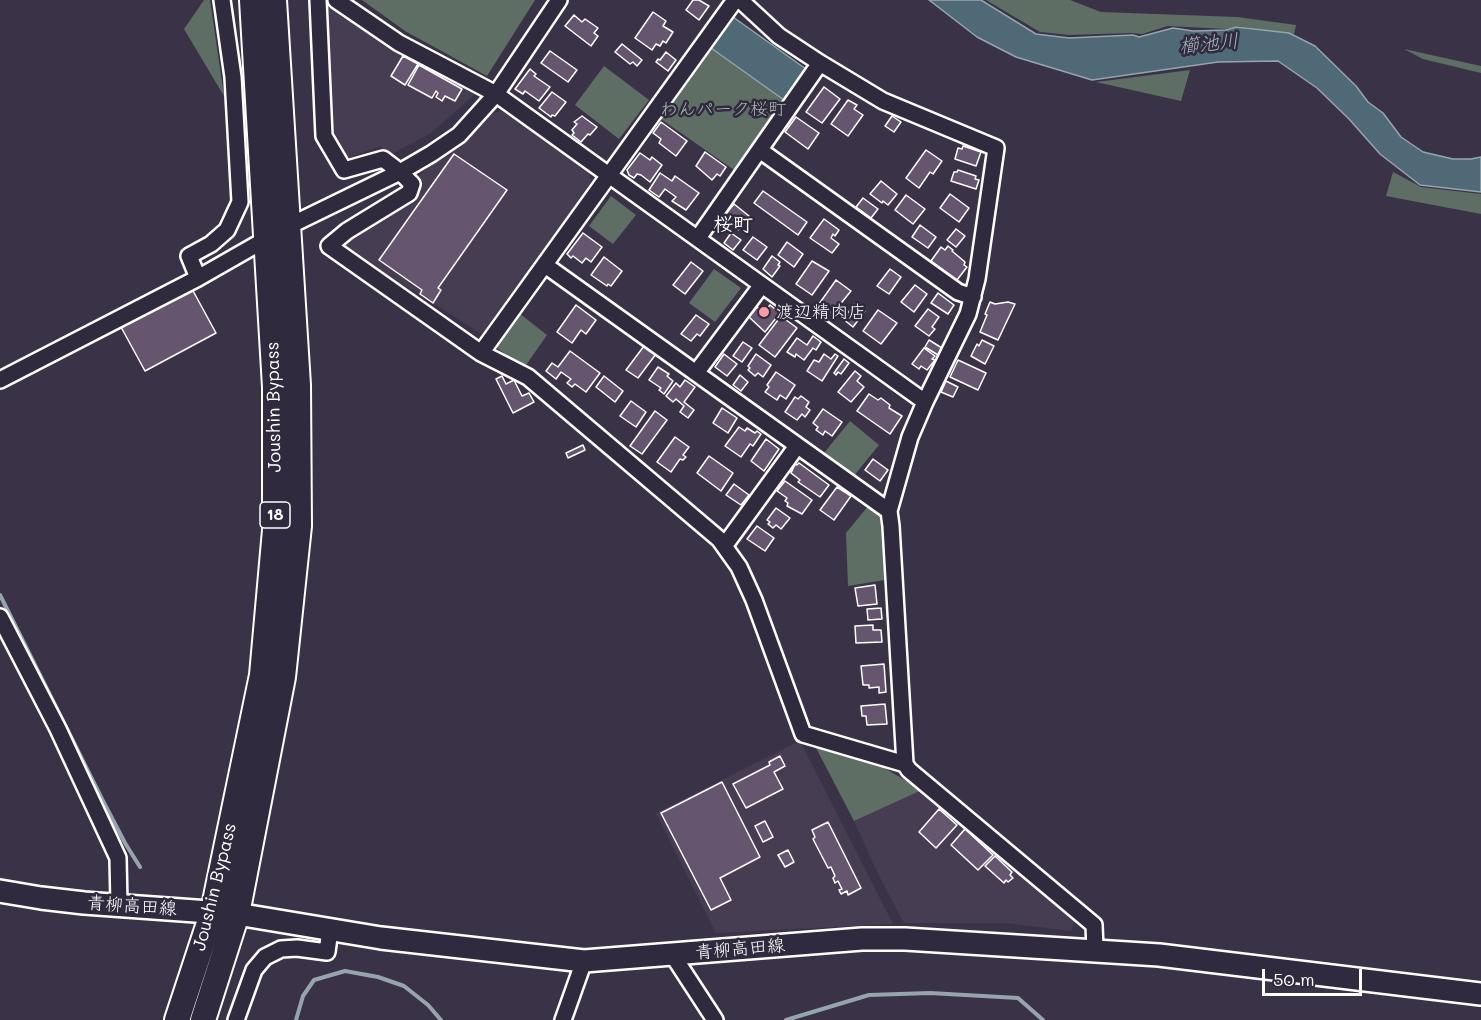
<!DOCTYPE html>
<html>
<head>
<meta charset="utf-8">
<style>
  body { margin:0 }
  #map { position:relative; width:1481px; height:1020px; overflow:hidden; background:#3a3347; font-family:Mali,sans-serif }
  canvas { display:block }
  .scale { position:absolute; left:1262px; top:969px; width:100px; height:27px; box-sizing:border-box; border:3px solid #fff; border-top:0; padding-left:8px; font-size:18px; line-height:21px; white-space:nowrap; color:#fff; -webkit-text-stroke:4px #2f2a3d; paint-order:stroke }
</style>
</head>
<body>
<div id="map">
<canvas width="1481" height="1020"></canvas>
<div class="scale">50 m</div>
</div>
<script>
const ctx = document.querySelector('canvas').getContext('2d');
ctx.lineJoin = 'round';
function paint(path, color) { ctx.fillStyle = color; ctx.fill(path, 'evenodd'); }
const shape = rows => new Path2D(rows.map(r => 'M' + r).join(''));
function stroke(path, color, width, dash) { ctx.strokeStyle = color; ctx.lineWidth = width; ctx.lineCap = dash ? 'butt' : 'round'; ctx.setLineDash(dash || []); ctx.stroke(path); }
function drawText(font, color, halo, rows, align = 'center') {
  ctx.font = font + ' Mali,"Klee One",sans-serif'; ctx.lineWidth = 5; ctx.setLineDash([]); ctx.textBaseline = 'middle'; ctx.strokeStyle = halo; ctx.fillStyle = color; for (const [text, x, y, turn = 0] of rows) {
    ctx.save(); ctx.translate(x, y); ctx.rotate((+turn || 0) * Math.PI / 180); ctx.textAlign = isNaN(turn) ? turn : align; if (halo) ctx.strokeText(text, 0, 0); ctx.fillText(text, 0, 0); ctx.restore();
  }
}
paint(shape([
  [327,5,391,48,474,95,431,133,388,156,381,146,343,159,331,140],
  [502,111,589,172,591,183,482,334,345,248,345,238,417,195,417,178,434,162,454,150,494,113],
  [800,741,893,924,716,933,656,813],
  [922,790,1076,918,1071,931,1007,923,904,923,878,874,854,821]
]), '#473d53');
paint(shape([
  [204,0,210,0,224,96,184,29],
  [362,0,535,0,487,76,405,31],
  [986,0,1070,0,1101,12,1237,17,1296,25,1294,34,1237,26,1226,29,1168,26,1142,34,1132,33,1069,35,1040,32],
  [711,48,784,100,734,170,661,119],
  [1404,49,1481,66,1481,73,1423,59],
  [604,66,649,100,619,139,575,105],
  [1190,70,1181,101,1096,82],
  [1393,172,1421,187,1481,194,1481,214,1386,196],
  [611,196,636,215,613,244,589,226],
  [714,269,741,288,715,322,689,303],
  [519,313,547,335,524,368,497,348],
  [850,421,879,445,853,477,824,453],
  [869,505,881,511,885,580,848,586,846,533],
  [813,742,847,755,874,762,922,790,854,821]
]), '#5e6e64');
const water = shape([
  [929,0,981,0,1036,34,1069,38,1133,35,1139,37,1173,28,1193,31,1226,30,1236,27,1289,33,1315,46,1356,86,1368,102,1383,113,1401,137,1423,152,1453,159,1471,159,1481,157,1481,192,1420,185,1380,154,1349,119,1317,88,1278,61,1218,62,1092,80,1016,57,977,37,929,0],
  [733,17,806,69,784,100,711,48,733,17]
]);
paint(water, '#506977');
stroke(water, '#96a5ad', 1.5);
stroke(shape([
  [0,595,103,801,125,843,140,867],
  [296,1020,303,996,314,980,345,971,378,977,404,986,428,1005,441,1020],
  [786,1020,869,995,930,993,1018,998,1043,1020]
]), '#96a5ad', 4);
const building = shape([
  [693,0,699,0,709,6,699,20,686,10,693,0],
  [653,12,666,21,663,26,673,32,666,43,663,41,660,46,656,44,652,50,635,38,653,12],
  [574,15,582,22,585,19,598,28,594,33,598,36,591,46,565,26,574,15],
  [622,44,642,60,637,66,633,62,630,64,615,52,622,44],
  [550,51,577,70,568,82,541,63,550,51],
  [666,52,676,60,668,71,656,62,658,59,660,60,666,52],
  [403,56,418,64,405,85,391,76,403,56],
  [419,65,462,89,455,101,445,96,442,101,436,97,438,93,436,91,432,98,408,85,419,65],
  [530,69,536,74,534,76,550,87,539,101,525,91,523,94,515,89,530,69],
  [824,87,840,99,822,123,806,112,824,87],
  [552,92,566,102,555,116,552,115,551,117,539,108,552,92],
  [848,100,857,105,854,109,863,115,848,136,831,124,848,100],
  [582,116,597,127,590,135,588,134,581,142,572,135,574,133,572,130,577,124,574,122,582,116],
  [892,116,901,122,894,132,885,126,892,116],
  [796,117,819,133,808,149,785,132,796,117],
  [661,122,687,141,676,156,659,143,661,139,653,133,661,122],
  [963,146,981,152,976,166,955,159,958,148,962,149,963,146],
  [926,150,942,161,933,174,930,172,919,188,906,178,926,150],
  [705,152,726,167,720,176,717,174,712,180,696,166,705,152],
  [640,153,650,160,652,157,662,165,650,182,641,175,637,174,634,178,629,175,627,170,640,153],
  [454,154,507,190,438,288,441,290,433,303,420,294,422,290,379,260,454,154],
  [958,170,976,176,975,179,979,180,976,189,951,181,954,172,957,172,958,170],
  [660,173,672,181,675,176,699,193,686,210,672,201,676,197,665,189,659,197,649,190,660,173],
  [881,181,897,194,888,205,883,201,882,203,870,194,881,181],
  [763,191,807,222,798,235,754,203,763,191],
  [950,194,969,208,959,222,940,208,950,194],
  [906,195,925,209,913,224,895,210,906,195],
  [863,198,878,209,871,218,856,207,863,198],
  [734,204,749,216,738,230,723,217,734,204],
  [824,219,839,230,835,236,833,234,831,238,839,244,832,253,810,238,824,219],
  [920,225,936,237,928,248,912,237,920,225],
  [956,229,965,236,956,247,947,240,956,229],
  [583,233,602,247,591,262,586,258,582,263,573,256,571,258,567,254,583,233],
  [731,233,741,240,733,250,724,243,731,233],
  [753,237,767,247,757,260,743,250,753,237],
  [787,242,803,254,794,267,778,255,787,242],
  [948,246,953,250,952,251,965,262,964,265,967,267,957,280,931,261,941,247,945,250,948,246],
  [772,256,780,262,778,265,780,266,772,277,763,269,772,256],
  [604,257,622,271,611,286,608,284,607,286,591,275,604,257],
  [812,261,829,271,812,295,796,284,812,261],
  [691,262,703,271,685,294,673,285,691,262],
  [890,269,901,277,889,294,877,286,890,269],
  [836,280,851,291,833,313,819,304,836,280],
  [915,285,927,294,914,312,901,302,915,285],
  [192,289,216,333,145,371,121,327,192,289],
  [938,293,954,305,948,314,931,303,938,293],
  [990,302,995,304,1008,302,1015,304,998,340,980,332,987,315,985,314,990,302],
  [855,304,865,311,853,327,843,319,855,304],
  [576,305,596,320,586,334,581,330,572,343,557,332,576,305],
  [770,305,780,313,765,332,749,317,757,307,764,313,770,305],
  [928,309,939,317,932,327,935,329,929,336,915,326,928,309],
  [878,310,897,323,881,344,863,331,878,310],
  [696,315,709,324,700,336,697,334,691,341,681,334,696,315],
  [781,316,797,328,775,357,759,345,781,316],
  [813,336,821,342,816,350,813,348,804,360,796,354,795,357,787,352,797,338,807,345,813,336],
  [929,340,942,348,938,355,925,347,929,340],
  [982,340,994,346,985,364,971,356,977,344,979,346,982,340],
  [743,342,752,348,742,362,733,356,743,342],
  [644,346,656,354,638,378,626,370,644,346],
  [924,348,935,356,932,359,935,360,927,370,921,366,919,369,912,364,924,348],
  [570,351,600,373,586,392,575,384,572,387,567,383,571,379,561,372,556,379,546,371,552,363,558,367,570,351],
  [724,354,737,364,727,376,715,367,724,354],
  [756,354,771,365,763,377,758,373,755,376,748,370,750,368,748,366,756,354],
  [824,354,831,359,835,354,838,356,822,381,807,371,814,360,819,362,824,354],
  [844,359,849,363,841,374,838,372,836,375,834,373,844,359],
  [958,360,986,373,978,390,950,377,958,360],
  [658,367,669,374,667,376,673,381,664,394,659,390,661,388,649,380,658,367],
  [855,371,861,376,857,381,864,387,851,402,838,392,855,371],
  [776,372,795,385,786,399,780,395,777,400,765,392,769,387,767,385,776,372],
  [740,375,748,382,741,391,733,385,740,375],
  [502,376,506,384,514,380,522,396,529,393,534,402,513,413,496,379,502,376],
  [604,376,623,391,615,402,596,387,604,376],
  [685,380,695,387,684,402,694,410,688,418,680,412,684,406,676,399,673,402,666,396,676,383,680,387,685,380],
  [946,381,958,387,953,397,941,392,946,381],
  [869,394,878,400,881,398,890,405,889,408,902,416,890,434,857,411,869,394],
  [801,396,809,402,806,407,810,410,805,417,802,414,797,420,785,412,795,397,798,399,801,396],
  [631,401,646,412,636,427,620,416,631,401],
  [722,408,737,418,728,433,713,423,722,408],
  [823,409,842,422,832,436,825,431,823,435,816,430,818,427,813,423,823,409],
  [655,411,667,420,642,454,630,446,655,411],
  [739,427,745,431,747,428,755,433,757,431,761,434,753,446,750,444,741,457,725,446,739,427],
  [675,437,689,447,683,455,686,457,683,460,680,459,671,472,657,462,675,437],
  [766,439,779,449,764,471,751,461,766,439],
  [583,445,585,450,568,458,566,453,583,445],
  [709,456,733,473,721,491,697,473,709,456],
  [873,459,888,470,880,481,865,470,873,459],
  [799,463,829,485,820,497,798,482,800,480,791,473,795,464,797,465,799,463],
  [785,481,812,500,802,514,787,506,788,503,785,501,787,498,777,491,785,481],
  [734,484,749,495,741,505,726,495,734,484],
  [837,487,851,496,834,520,820,510,837,487],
  [776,508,790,518,781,529,776,525,773,528,768,524,770,522,767,520,776,508],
  [757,526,774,538,765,551,747,539,757,526],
  [875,585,877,604,858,606,855,588,875,585],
  [881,608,882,619,868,620,867,609,881,608],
  [873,625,873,630,881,630,882,642,856,643,855,626,873,625],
  [884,664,886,692,879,693,879,687,869,688,869,685,863,685,861,666,884,664],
  [885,704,887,724,867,725,866,716,862,716,861,706,885,704],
  [780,756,785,766,774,772,783,789,746,808,733,784,770,765,769,762,780,756],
  [722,782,760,857,720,878,731,900,711,910,661,813,722,782],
  [939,809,957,825,936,848,919,832,939,809],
  [765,821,773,837,763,842,755,826,765,821],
  [828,822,861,888,848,895,847,891,841,894,839,890,842,889,838,881,835,883,833,878,835,876,831,867,828,868,813,839,815,837,812,830,828,822],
  [965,829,993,855,978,870,951,845,965,829],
  [788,850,794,862,785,867,778,855,788,850],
  [995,856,1012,872,1010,875,1013,878,1008,882,1006,880,1004,883,985,866,995,856]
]);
paint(building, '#65556f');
stroke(building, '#fff', 1.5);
const minor = shape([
  [318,0,324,136,344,170,383,159,400,172,412,184,409,193,347,231,329,246,481,353,528,377,719,539,739,567,754,600,803,734,905,764],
  [336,0,399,43,496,94,925,402],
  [740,0,779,36,820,63,883,101,996,148,977,279,968,314,925,402,910,437,889,511,891,526,905,764,909,770,1094,925,1095,950],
  [761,151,958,292,973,297],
  [698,238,820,63],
  [545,265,889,511],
  [198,278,189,256,211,244,227,230,240,202,233,77,222,0],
  [481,353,735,0],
  [696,373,761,286],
  [0,380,198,278,289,226,400,172,431,154,459,135,496,94,559,0],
  [725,545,797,446],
  [0,617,58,729,118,858,119,904],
  [672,954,715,1020],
  [236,1020,254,970,265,957,281,949,297,948,327,952,330,930],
  [563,1020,584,961]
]);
const secondary = shape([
  [0,891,41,898,84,903,237,914,381,938,584,961,862,939,905,939,1159,955,1481,994]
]);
const trunk = shape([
  [177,1020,213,911,262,675,275,530,275,387,252,0],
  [203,1020,237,914,283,677,299,526,298,385,274,0]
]);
stroke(minor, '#fff', 20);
stroke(secondary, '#fff', 26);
stroke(trunk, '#fff', 28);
stroke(minor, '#2f2a3d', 15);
stroke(secondary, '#2f2a3d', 21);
stroke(trunk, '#2f2a3d', 24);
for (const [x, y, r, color] of [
  [764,312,6,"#ff9aa2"]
]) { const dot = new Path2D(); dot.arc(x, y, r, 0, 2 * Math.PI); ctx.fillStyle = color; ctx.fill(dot); stroke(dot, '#2f2a3d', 2); }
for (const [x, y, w] of [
  [275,515,30]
]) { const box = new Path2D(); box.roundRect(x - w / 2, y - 13, w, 26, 4.5); ctx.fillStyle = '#2f2a3d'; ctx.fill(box); stroke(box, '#fff', 1.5); }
drawText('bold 16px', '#fff', null, [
  ["18",275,515]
]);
drawText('18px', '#aeb6b2', '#2f2a3d', [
  ["わんパーク桜町",723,109]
]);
drawText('18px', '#fff', '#2f2a3d', [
  ["渡辺精肉店",776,312]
], 'left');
drawText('18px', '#fff', '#2f2a3d', [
  ["Joushin Bypass",274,407,-91],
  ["Joushin Bypass",215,887,-76],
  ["青柳高田線",132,906,4],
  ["青柳高田線",740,949,-5]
]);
drawText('italic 20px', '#a8b4bb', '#2f2a3d', [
  ["櫛池川",1209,44,-6]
]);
drawText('bold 20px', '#fff', '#2f2a3d', [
  ["桜町",733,225]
]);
</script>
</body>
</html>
